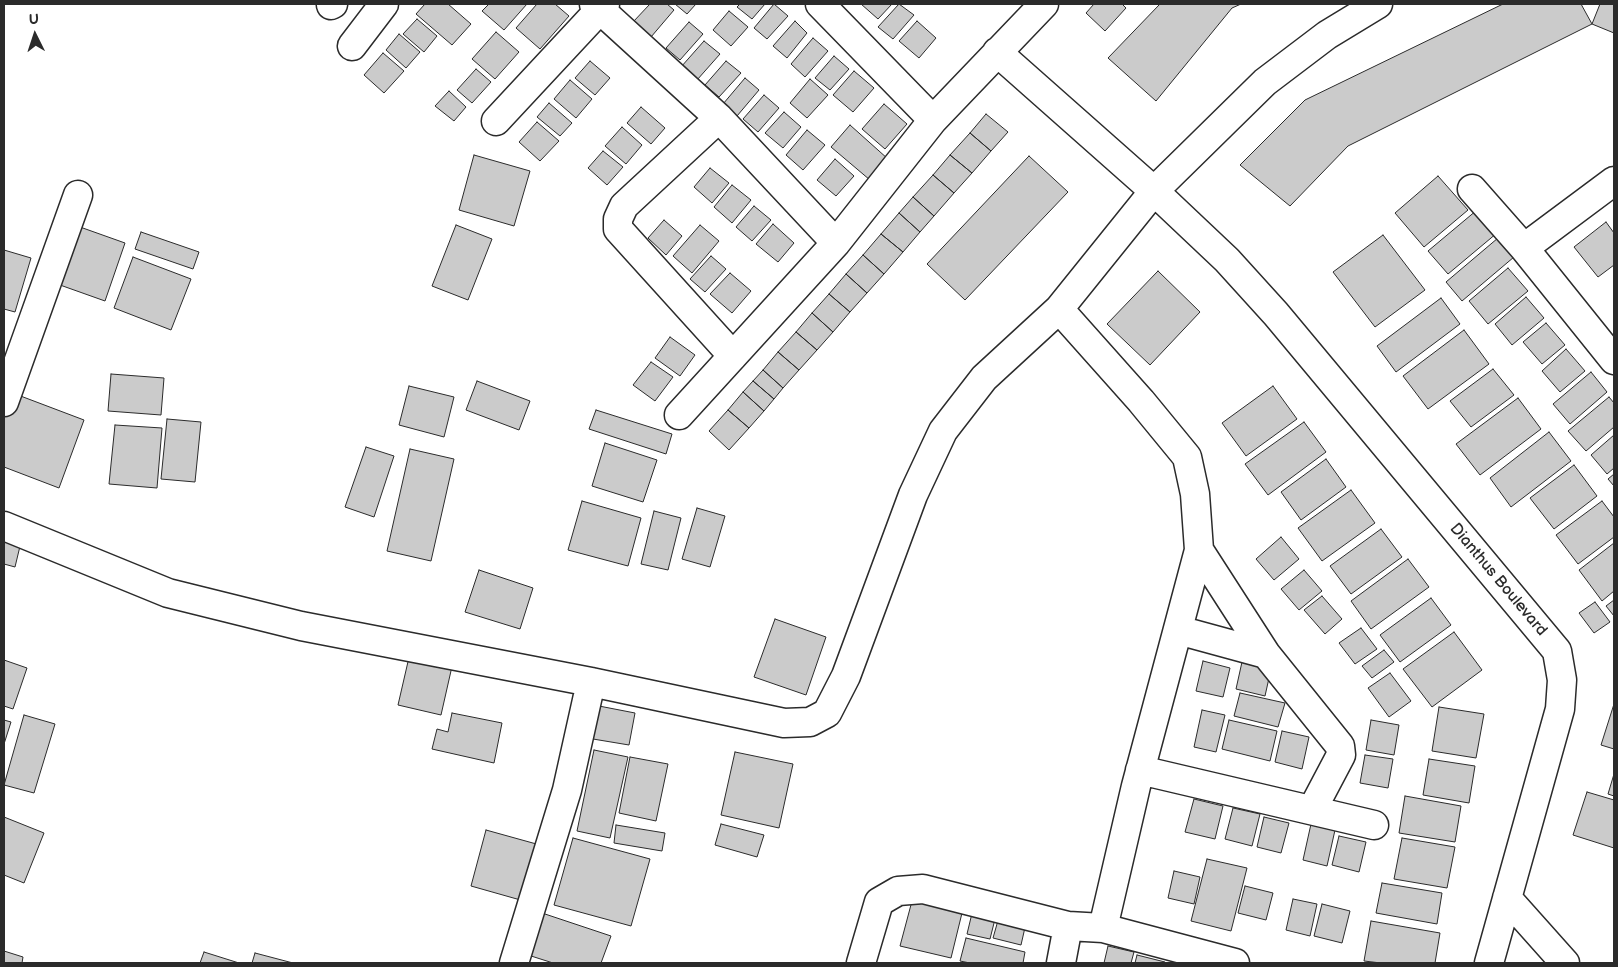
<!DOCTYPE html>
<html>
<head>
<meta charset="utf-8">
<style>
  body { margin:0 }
  #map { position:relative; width:1618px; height:967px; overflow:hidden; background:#fff; font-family:"Balsamiq Sans",sans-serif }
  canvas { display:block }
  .frame { position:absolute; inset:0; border:5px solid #2b2b2b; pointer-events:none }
  .north { position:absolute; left:10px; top:10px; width:50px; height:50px; -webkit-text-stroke:4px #fff; paint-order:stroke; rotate:356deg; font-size:14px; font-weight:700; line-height:20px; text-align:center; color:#2b2b2b }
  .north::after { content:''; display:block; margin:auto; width:18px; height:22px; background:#2b2b2b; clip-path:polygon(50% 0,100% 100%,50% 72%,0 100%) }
</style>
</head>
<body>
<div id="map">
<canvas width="1618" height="967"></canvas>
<div class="frame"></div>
<div class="north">U</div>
</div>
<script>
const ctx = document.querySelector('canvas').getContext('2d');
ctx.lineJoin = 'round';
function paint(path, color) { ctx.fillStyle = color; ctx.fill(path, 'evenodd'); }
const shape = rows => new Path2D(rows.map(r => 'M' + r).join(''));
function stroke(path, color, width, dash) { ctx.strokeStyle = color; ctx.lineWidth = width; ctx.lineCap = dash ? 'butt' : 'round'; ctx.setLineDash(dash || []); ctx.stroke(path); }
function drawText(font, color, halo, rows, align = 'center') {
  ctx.font = font + ' "Balsamiq Sans",sans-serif'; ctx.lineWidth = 4.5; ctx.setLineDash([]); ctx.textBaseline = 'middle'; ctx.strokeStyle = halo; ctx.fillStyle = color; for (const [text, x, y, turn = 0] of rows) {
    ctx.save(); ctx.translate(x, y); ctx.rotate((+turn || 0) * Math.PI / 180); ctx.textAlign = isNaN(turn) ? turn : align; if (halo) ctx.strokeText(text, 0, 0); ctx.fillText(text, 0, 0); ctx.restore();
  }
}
const building = shape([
  [425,4,448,4,471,24,452,45,416,14,425,4],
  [489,4,527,4,504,30,482,11,489,4],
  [537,4,555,4,569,16,540,49,516,28,537,4],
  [650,4,667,4,674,10,651,37,633,22,650,4],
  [675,4,696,4,687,14,675,4],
  [740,4,765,4,752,19,737,7,740,4],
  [774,4,788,16,767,39,754,28,774,4],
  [861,4,892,4,878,19,861,4],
  [899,4,914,15,893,39,878,27,899,4],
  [1094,4,1122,4,1126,8,1105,31,1086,13,1094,4],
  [1160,4,1241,4,1232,8,1156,101,1108,58,1160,4],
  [1503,4,1581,4,1592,24,1348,146,1290,206,1240,165,1305,100,1503,4],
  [1600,4,1614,4,1614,33,1592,24,1600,4],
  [729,11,748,27,731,46,713,30,729,11],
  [417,19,437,36,424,52,403,34,417,19],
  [795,21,807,33,787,58,773,46,795,21],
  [917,21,936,38,919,58,899,41,917,21],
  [689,22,703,34,680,60,666,48,689,22],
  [496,32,519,52,495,79,472,59,496,32],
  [399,34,420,52,406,68,386,50,399,34],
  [813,38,828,51,805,77,791,64,813,38],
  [704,41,720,54,697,80,681,67,704,41],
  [383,53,404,71,384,93,364,75,383,53],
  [834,56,849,69,830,90,815,78,834,56],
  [590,61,610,78,595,95,575,78,590,61],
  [726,61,741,73,719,97,705,85,726,61],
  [476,69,491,82,472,103,457,90,476,69],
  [854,71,874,88,853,112,833,95,854,71],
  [745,78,759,90,737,116,723,104,745,78],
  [810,79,828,95,807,118,790,103,810,79],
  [570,80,592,99,576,118,554,99,570,80],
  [449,91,466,107,454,121,435,106,449,91],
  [764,95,779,108,758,132,743,119,764,95],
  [549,103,572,123,560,136,537,117,549,103],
  [884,104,907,124,885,149,862,129,884,104],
  [641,107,665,128,651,144,627,123,641,107],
  [784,112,801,127,783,148,765,133,784,112],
  [986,114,1008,132,991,151,970,133,986,114],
  [537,122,559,141,540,161,519,142,537,122],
  [850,125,888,159,870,180,831,147,850,125],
  [622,127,642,145,626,164,605,146,622,127],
  [807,130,825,145,803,170,786,155,807,130],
  [970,133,991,151,972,173,950,155,970,133],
  [603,151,623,167,607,185,588,168,603,151],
  [474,155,530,171,514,226,459,210,474,155],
  [950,155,972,173,954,193,933,175,950,155],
  [1029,156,1068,192,965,300,927,264,1029,156],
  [835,159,854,176,836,196,817,180,835,159],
  [710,168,729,183,712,203,694,187,710,168],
  [933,175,954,193,934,216,913,197,933,175],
  [1438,176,1468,210,1424,247,1395,213,1438,176],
  [732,185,751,200,732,223,714,207,732,185],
  [913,197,934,216,920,232,899,213,913,197],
  [754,206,771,220,752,241,736,227,754,206],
  [1477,210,1497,233,1448,274,1428,251,1477,210],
  [899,213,920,232,903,252,881,234,899,213],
  [664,220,682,236,666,255,648,238,664,220],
  [1606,222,1614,233,1614,265,1598,277,1574,247,1606,222],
  [773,224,794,243,778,262,756,244,773,224],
  [456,225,492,239,468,300,432,286,456,225],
  [700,225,719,241,692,273,673,256,700,225],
  [80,227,125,243,105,301,60,285,80,227],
  [141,232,199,252,193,269,135,249,141,232],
  [881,234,903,252,884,274,863,255,881,234],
  [1383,235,1425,290,1375,327,1333,272,1383,235],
  [1498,238,1514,257,1462,301,1446,282,1498,238],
  [4,250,31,258,15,312,4,309,4,250],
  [863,255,884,274,867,293,846,274,863,255],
  [711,256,726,269,705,292,690,279,711,256],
  [133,257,191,279,171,330,114,308,133,257],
  [1508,268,1528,291,1488,324,1469,301,1508,268],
  [1158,271,1200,312,1150,365,1107,324,1158,271],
  [730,273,751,291,732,313,710,294,730,273],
  [846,274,867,293,850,312,829,294,846,274],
  [829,294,850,312,833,332,812,313,829,294],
  [1526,297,1544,318,1512,345,1495,324,1526,297],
  [1441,298,1460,324,1396,372,1377,346,1441,298],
  [812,313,833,332,817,350,796,332,812,313],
  [1546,323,1565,345,1542,364,1523,342,1546,323],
  [1464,330,1489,364,1428,409,1403,376,1464,330],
  [796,332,817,350,799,370,778,352,796,332],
  [670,337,695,355,680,376,655,358,670,337],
  [1566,349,1585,371,1560,392,1542,371,1566,349],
  [778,352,799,370,783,388,763,370,778,352],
  [651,362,673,377,655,401,633,385,651,362],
  [1493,369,1514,395,1471,427,1450,401,1493,369],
  [763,370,783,388,774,399,753,381,763,370],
  [1591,372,1607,392,1570,424,1553,404,1591,372],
  [111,374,164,378,161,415,108,411,111,374],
  [477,381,530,401,519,430,466,410,477,381],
  [753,381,774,399,764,411,743,392,753,381],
  [409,386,454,397,444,437,399,425,409,386],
  [1273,386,1297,419,1246,456,1222,423,1273,386],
  [10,392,84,420,59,488,4,467,4,408,10,392],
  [743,392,764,411,749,428,728,410,743,392],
  [1609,397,1614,403,1614,427,1586,451,1568,431,1609,397],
  [1518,398,1541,429,1480,475,1456,444,1518,398],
  [596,410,672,434,666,454,589,429,596,410],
  [728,410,749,428,729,450,709,431,728,410],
  [167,419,201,422,195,482,161,479,167,419],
  [1304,422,1326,452,1268,495,1245,464,1304,422],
  [115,425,162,428,157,488,109,484,115,425],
  [1549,432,1571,461,1511,507,1490,478,1549,432],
  [1614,435,1614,468,1607,474,1591,455,1614,435],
  [605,443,657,460,643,502,592,486,605,443],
  [366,447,394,456,374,517,345,507,366,447],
  [410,449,454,459,431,561,387,551,410,449],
  [1326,459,1346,487,1301,520,1281,492,1326,459],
  [1574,465,1597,496,1554,529,1530,498,1574,465],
  [1614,474,1614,486,1608,479,1614,474],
  [1351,490,1375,523,1322,561,1298,528,1351,490],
  [582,501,641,518,628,566,568,550,582,501],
  [1602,501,1614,517,1614,537,1578,564,1556,535,1602,501],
  [697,508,725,516,710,567,682,559,697,508],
  [654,511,681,518,668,570,641,564,654,511],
  [1381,529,1402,557,1351,594,1330,566,1381,529],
  [4,537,21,542,15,567,4,564,4,537],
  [1281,537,1299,559,1274,580,1256,559,1281,537],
  [1614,543,1614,591,1602,601,1579,570,1614,543],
  [1408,559,1429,587,1371,629,1351,601,1408,559],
  [479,570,533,588,520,629,465,612,479,570],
  [1304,570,1322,591,1299,610,1281,589,1304,570],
  [1322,596,1342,619,1325,634,1304,610,1322,596],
  [1431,598,1451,625,1400,662,1380,635,1431,598],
  [1614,600,1614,616,1606,606,1614,600],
  [1595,602,1610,622,1594,633,1579,613,1595,602],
  [775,619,826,637,806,695,754,677,775,619],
  [1361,628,1377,649,1355,664,1339,643,1361,628],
  [1454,632,1482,670,1432,707,1403,669,1454,632],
  [1384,650,1394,662,1372,678,1362,666,1384,650],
  [410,653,453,662,441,715,398,705,410,653],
  [4,660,27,668,13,709,4,706,4,660],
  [1203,661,1230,668,1223,697,1196,691,1203,661],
  [1242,662,1271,669,1265,696,1236,689,1242,662],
  [1390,673,1411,701,1389,717,1368,688,1390,673],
  [1240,693,1285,703,1278,727,1234,716,1240,693],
  [1614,704,1614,749,1601,745,1614,704],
  [599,706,635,713,629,745,593,739,599,706],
  [1439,707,1484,714,1476,758,1432,751,1439,707],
  [1202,710,1225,715,1216,752,1194,747,1202,710],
  [452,713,502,723,494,763,432,749,437,729,448,732,452,713],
  [24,715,55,724,34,793,4,785,24,715],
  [4,720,11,722,4,744,4,720],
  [1229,720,1277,731,1270,761,1222,749,1229,720],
  [1371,720,1399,725,1394,755,1366,750,1371,720],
  [1282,731,1309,737,1302,769,1275,762,1282,731],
  [594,750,628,757,610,838,577,831,594,750],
  [735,752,793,764,779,828,721,815,735,752],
  [1365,755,1393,759,1388,788,1360,783,1365,755],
  [630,757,668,764,656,821,619,813,630,757],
  [1429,759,1475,766,1469,803,1423,795,1429,759],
  [1614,774,1614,796,1608,794,1614,774],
  [1587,792,1614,800,1614,848,1573,835,1587,792],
  [1405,796,1461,806,1455,842,1399,833,1405,796],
  [1194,799,1223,806,1215,839,1185,832,1194,799],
  [1233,808,1260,814,1252,846,1225,839,1233,808],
  [4,817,44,833,24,883,4,875,4,817],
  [1264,817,1289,823,1281,853,1257,847,1264,817],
  [721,824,764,835,757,857,715,845,721,824],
  [1311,824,1335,830,1327,866,1303,860,1311,824],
  [616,825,665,833,662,851,614,843,616,825],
  [486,830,540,845,524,901,471,886,486,830],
  [1339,836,1366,842,1359,872,1332,865,1339,836],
  [573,838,650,859,631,926,554,905,573,838],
  [1402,838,1455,847,1447,888,1394,879,1402,838],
  [1207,859,1247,868,1231,931,1191,921,1207,859],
  [1174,871,1200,877,1194,904,1168,898,1174,871],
  [1382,883,1442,893,1437,924,1376,913,1382,883],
  [1245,886,1273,893,1266,920,1238,913,1245,886],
  [1293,899,1317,904,1310,936,1286,930,1293,899],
  [912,901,962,913,951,958,900,946,912,901],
  [1322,904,1350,911,1342,943,1314,936,1322,904],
  [974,905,997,911,990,939,967,934,974,905],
  [542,913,611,936,601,963,553,963,528,955,542,913],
  [999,917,1026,923,1021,945,993,938,999,917],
  [1371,921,1440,933,1435,963,1381,963,1364,961,1371,921],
  [966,938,1025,952,1023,963,970,963,960,961,966,938],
  [1108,946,1134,952,1131,963,1104,963,1108,946],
  [4,951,23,957,22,963,4,963,4,951],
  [204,952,239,963,200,963,204,952],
  [255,953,293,963,252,963,255,953],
  [1137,955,1165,962,1165,963,1135,963,1137,955]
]);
paint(building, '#cbcbcb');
stroke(building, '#2b2b2b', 1);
const street = shape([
  [594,4,719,118,836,243],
  [820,4,933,120],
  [331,5,333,4],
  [352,46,384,4],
  [997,52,1154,191,1227,260,1276,314,1557,651,1562,680,1560,709,1489,963],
  [719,118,624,206,618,219,618,229,733,356],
  [496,121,605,4],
  [1472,189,1524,248,1614,360],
  [1524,248,1614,181],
  [1059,309,1141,401,1187,457,1195,494,1199,550,1136,786,1103,928],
  [4,402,78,195],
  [679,415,836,243,933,120,1044,4],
  [4,526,168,593,301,626,591,682,784,723,810,722,827,713,846,676,913,495,943,431,984,378,1059,309,1154,191,1265,82,1327,35,1378,4],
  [1199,550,1266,654,1340,746,1341,755,1312,810],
  [1178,630,1266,654],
  [1140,770,1374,825],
  [1507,898,1565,963],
  [514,963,567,790,591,682],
  [861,963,879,902,898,891,923,889,1068,926,1103,928,1235,963],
  [1061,963,1068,926]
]);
stroke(street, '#2b2b2b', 31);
stroke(street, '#fff', 28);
drawText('16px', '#2b2b2b', '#fff', [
  ["Dianthus Boulevard",1498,580,50]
]);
</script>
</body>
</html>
